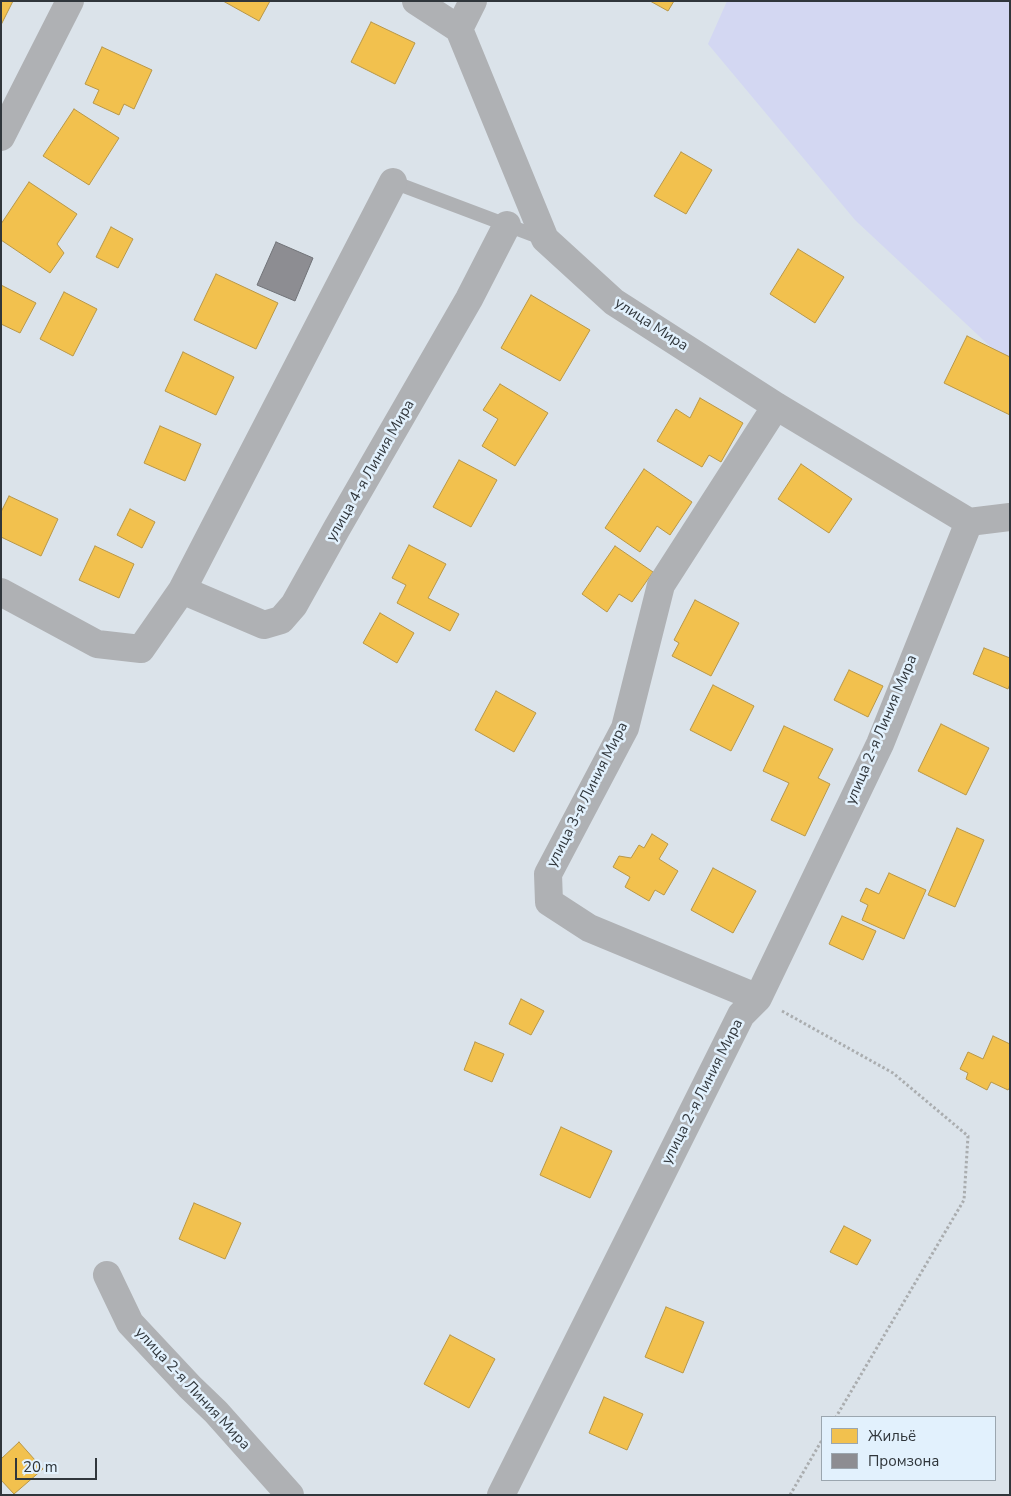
<!DOCTYPE html>
<html>
<head>
<meta charset="utf-8">
<style>
  body { margin:0 }
  #map { position:relative; width:1011px; height:1496px; overflow:hidden; background:#dbe3ea; font-family:"Nunito Sans",sans-serif }
  canvas { display:block }
  .frame { position:absolute; inset:0; border:2px solid #30363b; pointer-events:none }
  .legend { position:absolute; left:821px; top:1416px; width:175px; height:65px; box-sizing:border-box; background:#e2f1fd; border:1px solid #9ba6af; margin:0; padding:6px 9px; list-style:none; font-size:15px; color:#30363b }
  .legend li { display:flex; align-items:center; gap:10px; height:25px }
  .legend b { width:25px; border:1px solid #9ba6af }
  .scale { position:absolute; left:15px; top:1458px; width:82px; height:22px; box-sizing:border-box; border:2px solid #30363b; border-top:0; padding-left:6px; font-size:15px; line-height:18px; white-space:nowrap; color:#30363b; -webkit-text-stroke:4px #e2f1fd; paint-order:stroke }
</style>
</head>
<body>
<div id="map">
<canvas width="1011" height="1496"></canvas>
<div class="frame"></div>
<ul class="legend">
<li><b style="height:14px;background:#f2c14e"></b>Жильё</li>
<li><b style="height:14px;background:#8d8d92"></b>Промзона</li>
</ul>
<div class="scale">20 m</div>
</div>
<script>
const ctx = document.querySelector('canvas').getContext('2d');
ctx.lineJoin = 'round';
function paint(path, color) { ctx.fillStyle = color; ctx.fill(path, 'evenodd'); }
const shape = rows => new Path2D(rows.map(r => 'M' + r).join(''));
function stroke(path, color, width, dash) { ctx.strokeStyle = color; ctx.lineWidth = width; ctx.lineCap = dash ? 'butt' : 'round'; ctx.setLineDash(dash || []); ctx.stroke(path); }
function drawText(font, color, halo, rows, align = 'center') {
  ctx.font = font + ' "Nunito Sans",sans-serif'; ctx.lineWidth = 5; ctx.setLineDash([]); ctx.textBaseline = 'middle'; ctx.strokeStyle = halo; ctx.fillStyle = color; for (const [text, x, y, turn = 0] of rows) {
    ctx.save(); ctx.translate(x, y); ctx.rotate((+turn || 0) * Math.PI / 180); ctx.textAlign = isNaN(turn) ? turn : align; if (halo) ctx.strokeText(text, 0, 0); ctx.fillText(text, 0, 0); ctx.restore();
  }
}
paint(shape([
  [727,1,1010,1,1010,365,855,220,708,44]
]), '#d3d7f2');
const homes = shape([
  [1,1,13,1,1,25,1,1],
  [223,1,270,1,259,21,223,1],
  [650,1,674,1,668,11,650,1],
  [371,22,415,43,395,84,351,62,371,22],
  [102,47,152,70,134,109,124,104,119,115,93,103,99,90,85,84,102,47],
  [74,109,119,138,89,185,43,156,74,109],
  [681,152,712,170,686,214,654,196,681,152],
  [29,182,77,214,57,244,64,253,50,273,1,240,1,224,29,182],
  [111,227,133,239,118,268,96,257,111,227],
  [798,249,844,277,815,323,770,294,798,249],
  [216,274,278,303,256,349,194,320,216,274],
  [1,285,36,303,20,333,1,324,1,285],
  [64,292,97,309,73,356,40,339,64,292],
  [531,295,590,330,560,381,501,348,531,295],
  [967,336,1010,357,1010,415,944,383,967,336],
  [183,352,234,377,216,415,165,391,183,352],
  [500,384,548,413,515,466,482,446,498,419,483,410,500,384],
  [700,398,743,423,721,462,709,455,702,467,657,441,676,409,690,418,700,398],
  [160,426,201,444,185,481,144,463,160,426],
  [459,460,497,480,471,527,433,507,459,460],
  [801,464,852,499,829,533,778,499,801,464],
  [644,469,692,502,670,535,657,526,640,552,605,528,644,469],
  [9,496,58,519,41,556,1,537,1,512,9,496],
  [130,509,155,522,142,548,117,535,130,509],
  [409,545,446,564,428,598,459,614,450,631,397,603,406,585,392,578,409,545],
  [95,546,134,564,119,598,79,580,95,546],
  [615,546,653,572,632,602,619,594,607,612,582,594,615,546],
  [695,600,739,623,711,676,672,656,679,643,674,640,695,600],
  [380,613,414,633,397,663,363,643,380,613],
  [984,648,1010,658,1010,684,1008,689,973,674,984,648],
  [849,670,883,686,868,717,834,700,849,670],
  [713,685,754,706,731,751,690,730,713,685],
  [496,691,536,713,514,752,475,730,496,691],
  [941,724,989,748,966,795,918,771,941,724],
  [784,726,833,749,818,778,830,784,805,836,771,820,789,783,763,771,784,726],
  [957,828,984,840,955,907,928,895,957,828],
  [652,834,668,844,659,859,678,871,664,895,655,890,649,901,625,887,630,877,613,867,619,856,631,858,639,845,644,848,652,834],
  [713,868,756,891,733,933,691,910,713,868],
  [889,873,926,890,904,939,862,920,868,905,860,901,866,888,879,894,889,873],
  [842,916,876,931,863,960,829,944,842,916],
  [521,999,544,1011,531,1035,509,1024,521,999],
  [993,1036,1010,1044,1010,1087,1008,1090,991,1082,987,1090,966,1079,968,1073,960,1069,968,1052,983,1059,993,1036],
  [475,1042,504,1054,492,1082,464,1070,475,1042],
  [561,1127,612,1151,590,1198,540,1175,561,1127],
  [194,1203,241,1223,225,1259,179,1239,194,1203],
  [844,1226,871,1240,857,1265,830,1252,844,1226],
  [666,1307,704,1322,683,1373,645,1357,666,1307],
  [450,1335,495,1359,469,1408,424,1384,450,1335],
  [604,1397,643,1414,627,1450,589,1433,604,1397],
  [19,1442,43,1469,14,1494,1,1480,1,1459,19,1442]
]);
paint(homes, '#f2c14e');
stroke(homes, '#b89748', 1);
const industry = shape([
  [276,242,313,258,295,301,257,285,276,242]
]);
paint(industry, '#8d8d92');
stroke(industry, '#717378', 1);
stroke(shape([
  [782,1011,893,1073,968,1136,964,1200,836,1417],
  [790,1495,822,1440]
]), '#aaadaf', 3, [2.5, 2.5]);
stroke(shape([
  [393,182,544,239]
]), '#afb1b4', 14);
stroke(shape([
  [416,1,459,29,545,239,614,302,776,406,969,522,1010,517],
  [459,29,473,1],
  [1,137,70,1],
  [182,590,264,625,281,620,294,605,337,528,469,299,507,225],
  [1,592,97,644,141,649,182,590,393,182],
  [758,998,589,928,549,902,548,874,625,728,661,585,776,406],
  [107,1275,130,1323,190,1387,216,1412,290,1495],
  [501,1495,741,1015,758,998,880,744,969,522]
]), '#afb1b4', 28);
drawText('15px', '#30363b', '#e2f1fd', [
  ["улица Мира",651,325,33],
  ["улица 4-я Линия Мира",371,471,-60],
  ["улица 2-я Линия Мира",882,730,-67],
  ["улица 3-я Линия Мира",588,795,-63],
  ["улица 2-я Линия Мира",703,1092,-63],
  ["улица 2-я Линия Мира",192,1389,47]
]);
</script>
</body>
</html>
